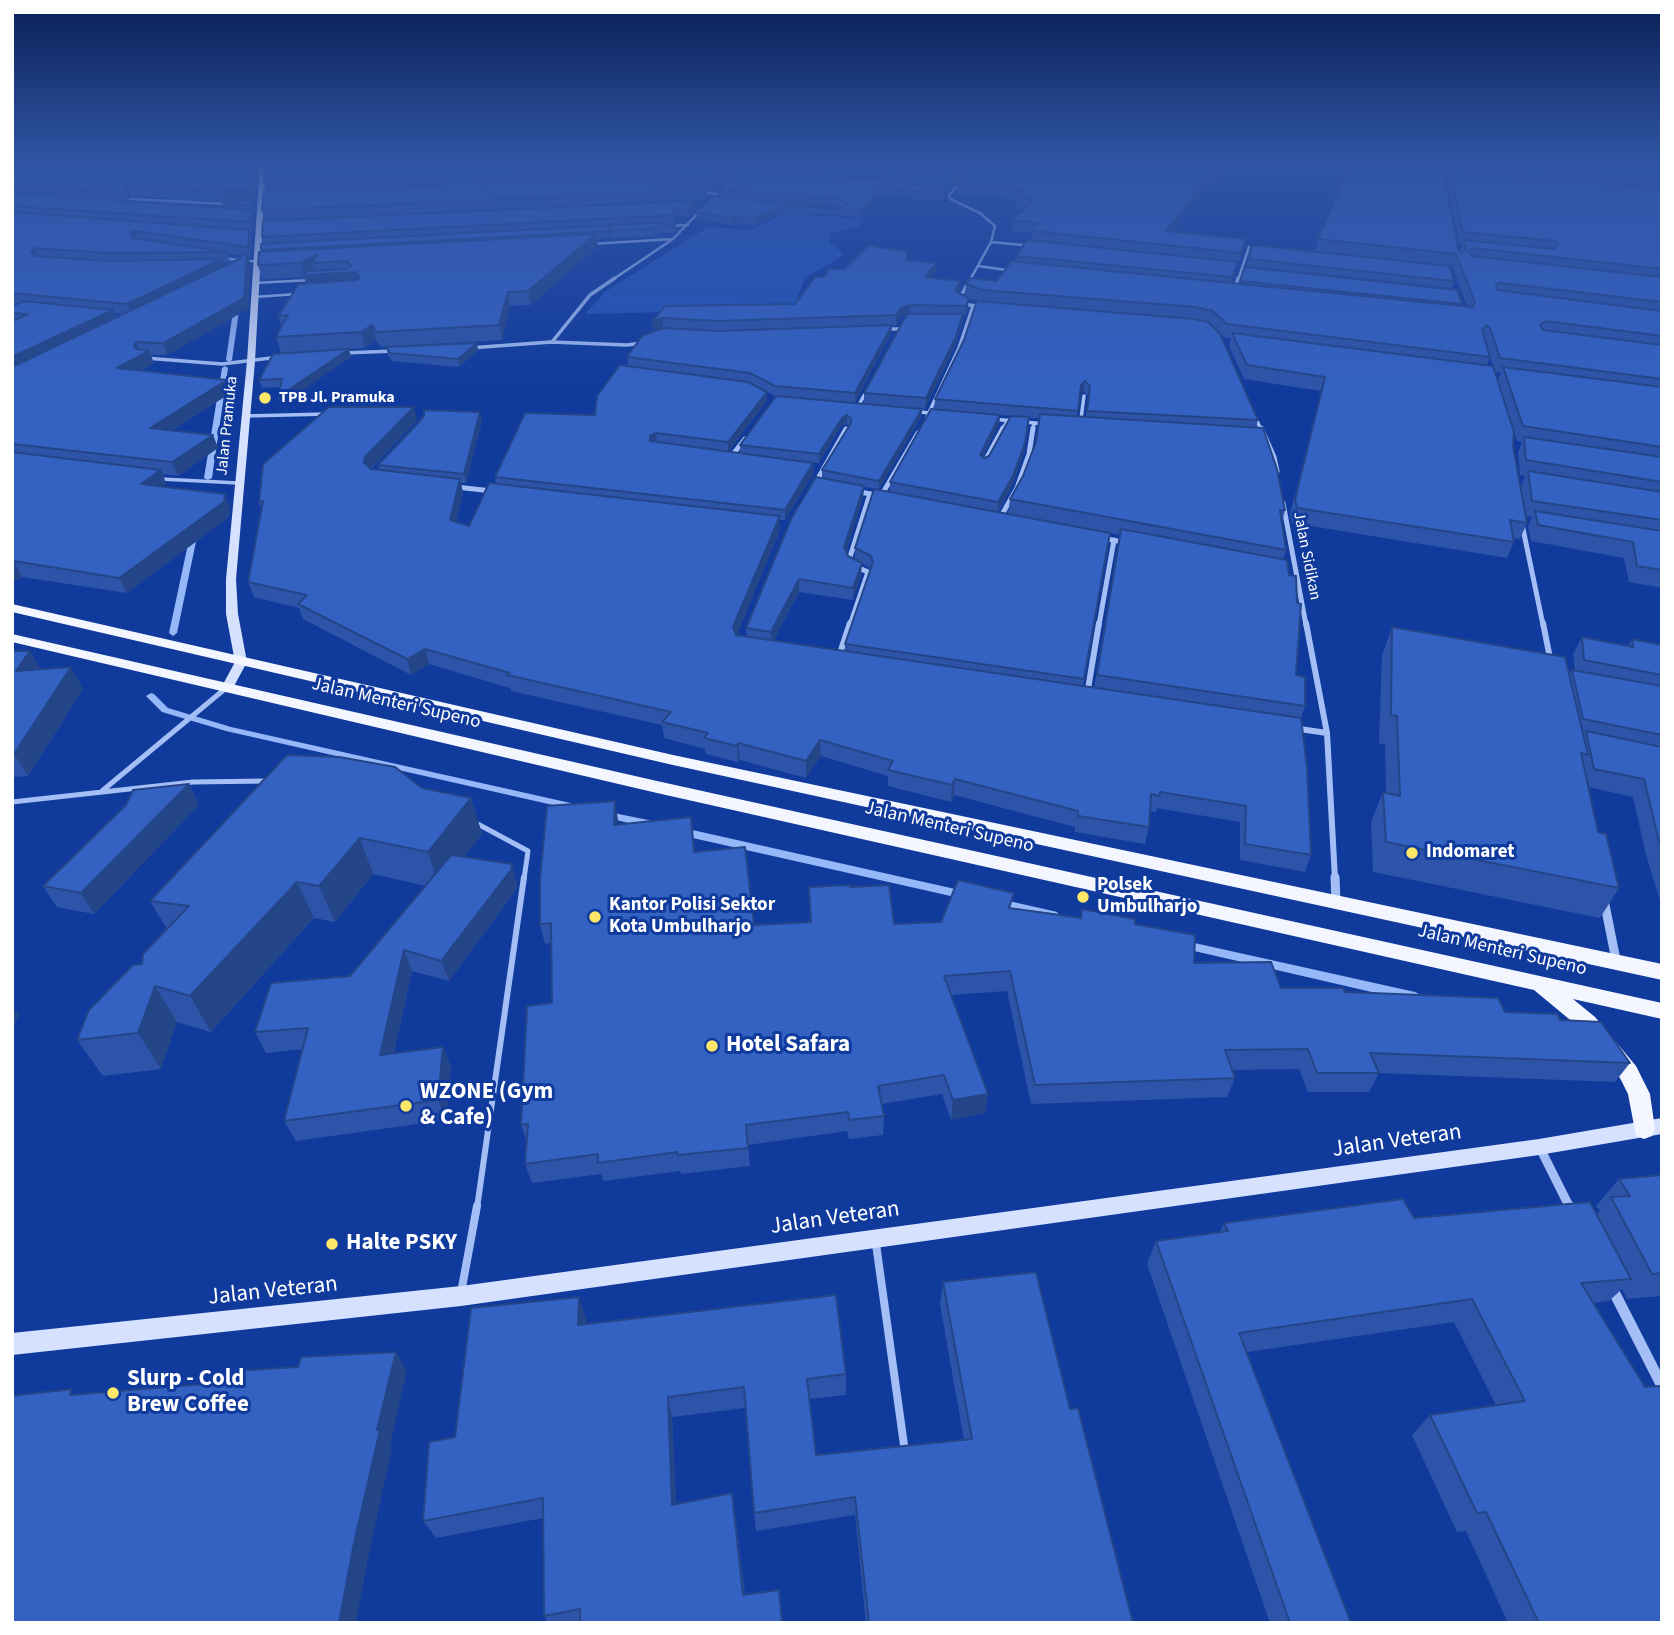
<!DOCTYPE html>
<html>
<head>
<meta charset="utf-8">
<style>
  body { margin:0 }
  #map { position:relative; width:1674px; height:1635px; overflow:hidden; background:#103b9d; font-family:"Source Sans 3",sans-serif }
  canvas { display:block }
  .frame { position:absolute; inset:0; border:14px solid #fff; pointer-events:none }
</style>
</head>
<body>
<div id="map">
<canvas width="1674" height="1635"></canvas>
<div class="frame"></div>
</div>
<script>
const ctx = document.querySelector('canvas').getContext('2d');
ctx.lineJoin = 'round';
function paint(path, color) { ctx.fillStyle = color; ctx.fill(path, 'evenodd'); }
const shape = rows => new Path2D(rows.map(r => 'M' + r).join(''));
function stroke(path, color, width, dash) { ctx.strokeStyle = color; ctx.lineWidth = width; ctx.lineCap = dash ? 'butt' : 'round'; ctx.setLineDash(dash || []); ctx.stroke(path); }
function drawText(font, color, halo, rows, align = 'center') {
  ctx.font = font + ' "Source Sans 3",sans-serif'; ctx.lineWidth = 6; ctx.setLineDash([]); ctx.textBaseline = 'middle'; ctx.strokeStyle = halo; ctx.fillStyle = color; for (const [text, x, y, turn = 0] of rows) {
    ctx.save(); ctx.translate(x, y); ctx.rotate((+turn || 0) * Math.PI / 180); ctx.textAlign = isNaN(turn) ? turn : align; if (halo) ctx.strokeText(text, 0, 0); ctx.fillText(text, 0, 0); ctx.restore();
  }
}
paint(shape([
  [785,213,865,219,859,226,831,233,829,242,843,253,841,257,805,278,793,309,585,314,606,291,708,227,752,230]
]), '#2254bb');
paint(shape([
  [237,302,240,304,232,360,229,362,226,360,234,304,237,302],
  [225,366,228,368,212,478,208,480,204,478,222,368,225,366],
  [191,530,198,532,177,633,173,636,169,633,191,530],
  [151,693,154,694,168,708,231,727,575,804,580,807,575,810,226,731,162,712,146,696,151,693],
  [604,811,653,821,658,825,653,829,600,816,599,814,600,812,604,811],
  [679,827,964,891,968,892,970,895,968,898,964,899,675,834,674,831,675,828,679,827],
  [1000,899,1053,911,1057,912,1059,915,1057,918,1053,919,996,906,994,903,996,900,1000,899],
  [1181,940,1415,992,1419,994,1421,997,1419,1000,1415,1002,1177,947,1175,944,1177,941,1181,940]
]), '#96b7f8');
stroke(shape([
  [130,199,229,204],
  [254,283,311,280],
  [254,297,298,294]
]), '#a4bff5', 2.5);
stroke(shape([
  [161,479,238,483]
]), '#a4bff5', 3.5);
stroke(shape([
  [102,791,226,688],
  [12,802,193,782,267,781],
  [474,822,528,851,524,879]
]), '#a4bff5', 5);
stroke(shape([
  [477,1208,524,877]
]), '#a4bff5', 6);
stroke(shape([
  [876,1244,904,1445],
  [461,1293,477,1206]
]), '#a4bff5', 8);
stroke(shape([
  [963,180,949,195,950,199,980,213,995,226,991,242,970,280],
  [700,192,717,194],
  [668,226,688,225],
  [991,242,1033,246],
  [590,244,673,239],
  [220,258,260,262],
  [978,266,1014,271],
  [612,280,673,239,701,210],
  [1238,280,1249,247]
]), '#a4bff5', 2.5);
stroke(shape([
  [971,278,959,299,969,305,985,307],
  [1234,291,1238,278],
  [882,329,899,329],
  [552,342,590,295,615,278],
  [469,348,551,342,627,345,642,343],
  [343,353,394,351],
  [145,358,222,364,279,357],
  [857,408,869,387],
  [912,411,938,414],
  [1254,414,1261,430],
  [245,416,328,414],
  [927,417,959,348,973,306],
  [992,419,1046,424],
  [1080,426,1084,396],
  [1002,430,1008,420],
  [1033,430,1034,423]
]), '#a4bff5', 3.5);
stroke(shape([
  [1261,428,1274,457,1277,471],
  [730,458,745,439],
  [984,463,1003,428],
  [815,484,846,429],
  [456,487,492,491],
  [855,491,881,496],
  [881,496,918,433],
  [1283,503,1306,625],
  [1000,518,1017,488,1029,454,1033,428],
  [1522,524,1543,625],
  [1102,538,1128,543],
  [850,625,868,572,852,565,849,560,870,494],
  [1099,625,1114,540]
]), '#a4bff5', 5);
stroke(shape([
  [1306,623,1327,733,1335,879],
  [1543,623,1551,663],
  [838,659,850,623],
  [1087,695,1099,623],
  [1293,728,1327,733]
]), '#a4bff5', 6);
stroke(shape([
  [1335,877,1336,901],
  [1604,900,1616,960],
  [1540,1148,1570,1208]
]), '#a4bff5', 9);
stroke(shape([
  [1569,1206,1572,1212],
  [1612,1288,1662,1386]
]), '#a4bff5', 11);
paint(shape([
  [260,164,266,164,255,361,236,579,238,614,247,662,233,688,227,692,221,688,235,662,226,614,226,579,247,361,260,164],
  [1662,1118,1662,1134,1539,1155,461,1306,12,1355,12,1333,461,1286,1539,1139,1662,1118]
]), '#d5e1fe');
paint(shape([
  [12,604,673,755,1662,964,1662,980,673,765,12,612,12,604],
  [12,634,657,781,1662,1003,1662,1019,1573,999,1595,1017,1636,1066,1650,1094,1655,1129,1652,1136,1644,1139,1636,1136,1628,1094,1620,1078,1581,1029,1534,990,657,793,12,642,12,634]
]), '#f3f6ff');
paint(shape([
  [12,164,258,164,255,197,223,202,130,195,127,198,128,201,225,208,223,203,255,205,254,212,251,211,254,220,253,233,250,232,252,241,251,257,248,257,251,265,248,309,167,355,150,355,154,363,141,371,227,380,232,392,173,430,213,435,218,448,178,476,163,474,166,484,162,487,230,508,229,517,127,593,22,577,12,582,12,306,16,305,12,304],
  [227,254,242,256,241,258,224,267,223,262,230,262],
  [115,313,123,314,117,318],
  [265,164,728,164,729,173,714,190,706,189,707,197,705,199,266,220,262,210,266,191,264,183],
  [973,164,952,187,881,179,881,169],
  [974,164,1227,164,1213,184,1208,183,1172,232,1246,239,1243,251,1238,265,1237,265,1231,283,1240,284,1245,267,1462,304,1461,306,1467,306,1452,266,1315,251,1318,239,1458,250,1460,252,1463,244,1459,243,1447,180,1449,173,1446,172,1443,164,1662,164,1662,588,1629,582,1624,558,1531,541,1528,527,1532,517,1526,516,1521,486,1525,476,1520,475,1518,452,1522,442,1517,441,1509,416,1527,523,1520,539,1513,538,1514,542,1507,558,1292,523,1290,514,1321,391,1244,379,1229,346,1231,338,1224,337,1210,324,1258,420,1256,428,1285,510,1282,523,1286,550,1283,559,1296,675,1305,706,1301,718,1311,855,1305,872,1240,860,1240,822,1157,808,1156,812,1150,811,1149,827,1145,844,1075,832,1075,827,954,795,951,802,888,786,888,776,821,756,806,778,740,760,738,762,706,754,705,749,664,738,662,725,511,691,510,688,429,664,411,675,303,619,299,608,254,597,248,582,262,509,259,503,417,420,371,469,380,470,378,465,482,421,466,483,461,483,463,493,456,522,469,526,496,483,495,477,595,415,628,366,627,357,653,331,652,322,665,306,795,304,824,277,844,269,907,260,936,271,931,277,960,281,958,292,965,296,966,284,997,281,1015,262,1016,256,1031,240,1032,233,1011,231,1012,220,1023,210,1015,209,1016,199,957,194,957,183],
  [968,298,977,301,964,340,935,399,934,409,890,482,890,492,855,548,855,559,871,569,845,644,845,651,774,640,799,592,853,600,861,575,846,552,863,497,864,487,879,489,921,417,922,409,776,396,740,445,740,453,819,463,841,426,847,424,849,426,822,470,822,478,746,628,747,636,737,635,780,530,780,520,785,520,814,473,813,463,728,452,767,401,767,392,748,382,775,396,855,403,891,334,892,325,780,329,896,325,901,317,906,315,864,393,864,404,925,409,955,346,962,324,963,315,965,316,968,307],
  [1490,357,1493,366,1487,365],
  [1495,372,1501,373,1498,380],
  [1084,392,1088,396,1086,417,1077,417,1080,395],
  [1000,415,1011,416,989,456,984,458,983,457,999,424],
  [1029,418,1039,418,1036,442,1023,476,1010,499,1008,514,998,512,1012,486,1024,453],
  [1110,533,1120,535,1094,688,1083,686],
  [944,187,944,194,941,200,878,196,861,217,783,212,754,226,736,223,731,225,697,219,696,212,711,197,843,206,720,197,719,190],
  [696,201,697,207,688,217,674,215,676,230,674,233,657,233,658,236,611,238,610,236,608,239,597,239,598,247,530,305,510,306,502,340,381,347,376,340,365,348,281,353,276,337,282,327,278,316,306,283,304,277,262,279,258,265,262,252,261,250,264,244,262,237],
  [1248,259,1454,281,1452,288,1246,266],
  [386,347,478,350,459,367,392,361,388,355],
  [349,349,351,357,281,405,278,397,280,387,262,388,259,380],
  [1392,627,1569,675,1572,670,1575,671,1573,654,1582,637,1628,646,1632,639,1662,645,1662,907,1646,855,1633,797,1588,787,1598,832,1619,888,1600,918,1373,872,1371,822,1383,792,1386,793,1385,745,1379,743,1382,655],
  [12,651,41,669,83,689,28,776,12,777],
  [189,784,199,805,94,914,57,907,43,886],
  [422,788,471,798,482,834,464,857,517,884,516,890,449,981,412,971,394,1053,443,1047,451,1067,446,1120,296,1141,284,1121,303,1049,266,1053,255,1032,350,976,426,886,373,874,335,922,314,918,211,1032,177,1022,161,1069,103,1076,77,1040,142,964,167,929,150,901],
  [618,820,618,824,695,852,754,925,810,922,809,887,850,887,894,924,941,922,1012,908,1135,924,1194,963,1281,988,1345,992,1560,1020,1630,1063,1615,1082,1379,1073,1369,1092,1308,1092,1299,1069,1232,1070,1235,1078,1227,1097,1031,1104,1007,991,951,995,988,1094,985,1113,951,1120,942,1094,882,1104,884,1116,883,1135,849,1139,847,1131,748,1145,750,1166,681,1174,680,1171,603,1181,601,1174,532,1183,525,1164,527,1142,521,1125,552,1003,551,943,545,944,540,924],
  [1662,1175,1662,1296,1627,1299,1622,1289,1609,1301,1593,1303,1662,1623,1508,1623,1466,1531,1457,1532,1412,1435,1430,1415,1496,1405,1454,1322,1247,1352,1351,1623,1270,1623,1147,1264,1156,1241,1220,1232,1224,1223,1597,1214,1600,1211,1596,1206,1619,1179],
  [943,1282,1070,1409,1133,1623,866,1623,855,1515,756,1531,754,1513,745,1408,672,1417,676,1504,735,1512,745,1595,782,1623,548,1623,544,1616,543,1518,436,1538,423,1521,455,1437,586,1318,586,1324,846,1374,846,1395,809,1399,816,1455,964,1440,940,1304]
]), '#2d54a8');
paint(shape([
  [254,164,258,164,255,197,223,202,220,192],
  [728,164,729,173,714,190,713,180],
  [965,164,973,164,952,187,953,176],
  [1222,164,1227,164,1213,184,1215,173],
  [1210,173,1208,183,1164,243,1166,231],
  [127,186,130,195,127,198,123,188],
  [706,187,707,197,705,199,704,190],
  [879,189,878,196,861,217,861,210],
  [696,201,697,207,688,217,687,211],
  [783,205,783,212,754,226,753,219],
  [251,210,254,220,253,233,250,222],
  [735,216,736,223,731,225,731,218],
  [676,222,676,230,674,233,673,225],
  [612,227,610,231,610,236,608,239,607,231],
  [249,230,252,241,251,257,248,247],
  [135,231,139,241,134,244,130,233],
  [596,234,598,247,530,305,528,291],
  [1246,239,1243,251,1238,265,1241,253],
  [35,248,39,259,35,261,31,251],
  [247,254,251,265,248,309,167,355,163,343],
  [318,254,312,263,314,271,356,272,360,286,308,289,301,263],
  [222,259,225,270,132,315,127,304],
  [1238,262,1235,273,1230,287,1232,277],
  [936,263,936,271,924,286,925,277],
  [960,281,959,289,955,300,955,291],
  [508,292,510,306,502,340,499,325],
  [969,298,968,307,965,316,966,306],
  [910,305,910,314,901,317,896,325,896,315,901,308],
  [113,310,118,322,12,373,12,357],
  [963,314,962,324,955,346,925,409,926,398],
  [662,318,663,328,653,331,652,322],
  [372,325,376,340,365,348,361,332],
  [892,325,891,334,855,403,855,393],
  [136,342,141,354,149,351,154,363,123,381,117,368],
  [477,343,478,350,459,367,458,359],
  [349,349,351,357,281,405,278,397],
  [227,380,232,392,155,441,150,428],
  [1085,381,1084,392,1080,395,1081,385],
  [767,392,767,401,728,452,728,442],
  [414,407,417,420,369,470,364,463,365,457],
  [922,409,921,417,879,489,879,481],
  [480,412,482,421,466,483,464,474],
  [847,415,847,424,841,426,819,463,819,454,842,418],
  [1000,415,999,424,979,465,980,455],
  [1029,417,1024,453,1012,486,997,512,998,502],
  [656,433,657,443,652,451,650,436],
  [213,435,218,448,178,476,172,462],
  [813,463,814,473,785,520,785,510],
  [161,470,166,484,147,499,141,484],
  [460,479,463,493,453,534,450,520],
  [864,486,863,497,844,559,844,547],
  [225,494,230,508,229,517,127,593,119,578],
  [780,516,780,530,734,643,733,627],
  [14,561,22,577,14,582,12,580,12,562],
  [862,563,861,575,853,600,853,588],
  [799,579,799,592,772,644,771,632],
  [425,649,429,664,411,675,407,659],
  [30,651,42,672,16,671],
  [71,667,83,689,28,776,14,754],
  [820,740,821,756,806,778,806,761],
  [738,743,740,760,738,762,737,746],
  [955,779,954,795,951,802,952,785],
  [189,784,199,805,94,914,81,893],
  [471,798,482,834,440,889,428,852],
  [615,801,618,820,618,844,614,825],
  [360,838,373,874,335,922,319,886],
  [512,864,517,884,516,890,449,981,441,961],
  [297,882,314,918,211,1032,190,996],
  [404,950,412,971,389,1075,380,1055],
  [155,986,177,1022,161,1069,138,1033],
  [12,1006,19,1015,12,1030],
  [443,1047,451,1067,446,1120,438,1100],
  [988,1094,985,1113,951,1120,953,1100],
  [579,1297,586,1318,585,1346,578,1325],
  [396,1352,407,1371,390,1444,392,1448,368,1559,356,1623,339,1623,377,1430],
  [668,1397,672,1417,677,1523,672,1505],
  [732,1493,735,1512,746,1612,743,1595]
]), '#244588');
const building = shape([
  [12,164,254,164,252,187,220,192,127,186,123,188,125,193,12,186,12,164],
  [265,164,479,164,604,174,706,187,704,190,262,210,264,191,440,186,444,182,440,179,264,183,265,164],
  [574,172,578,176,574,180,476,184,472,181,476,177,574,172],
  [575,164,728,164,713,180,605,166,575,164],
  [885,164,965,164,953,176,881,169,885,164],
  [974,164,1222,164,1215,173,1210,173,1166,231,1246,239,1241,253,1032,231,1038,223,1012,220,1034,200,1016,198,1024,189,957,183,974,164],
  [1347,164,1442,164,1458,250,1461,253,1466,250,1464,240,1554,249,1558,245,1555,241,1463,232,1450,170,1662,189,1662,269,1473,248,1468,252,1472,256,1662,277,1662,302,1500,283,1496,285,1497,290,1662,311,1662,336,1545,321,1540,325,1543,330,1662,345,1662,379,1500,358,1490,328,1486,325,1482,330,1490,357,1227,324,1213,311,1195,307,983,290,966,284,970,278,997,281,1011,261,1473,307,1475,302,1456,254,1318,239,1341,187,1347,164],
  [1464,164,1593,164,1662,169,1662,181,1464,164],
  [739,167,944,187,941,193,879,189,861,210,783,205,753,219,735,216,731,218,696,212,711,197,843,207,847,204,843,199,719,190,739,167],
  [12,193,251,210,250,222,12,206,12,193],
  [253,199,252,205,223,203,253,199],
  [696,201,687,211,672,208,674,215,262,237,263,221,696,201],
  [12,212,249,230,248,247,135,231,130,233,133,238,226,252,109,253,35,248,31,251,34,256,108,261,222,259,127,304,12,293,12,212],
  [676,222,673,225,656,226,657,228,610,231,612,227,607,231,261,250,261,244,676,222],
  [596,234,528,291,508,292,499,325,377,332,372,325,361,332,276,337,288,315,278,316,299,284,357,280,360,277,356,272,304,275,307,271,347,269,351,266,347,261,312,263,318,254,301,263,258,265,259,252,596,234],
  [1027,240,1238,262,1232,277,1016,256,1027,240],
  [869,245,907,252,907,260,936,263,925,277,960,281,955,291,969,298,966,306,910,305,901,308,896,315,718,321,662,318,652,322,665,306,795,304,815,277,824,277,829,269,844,269,869,245],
  [1253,245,1449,266,1454,281,1248,259,1253,245],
  [243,254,247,254,244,298,163,343,136,342,134,346,136,349,149,351,117,368,227,380,150,428,213,435,172,462,12,444,12,367,241,258,243,254],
  [1245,267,1457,290,1462,304,1240,281,1245,267],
  [24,301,113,310,12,357,12,321,28,314,12,313,12,306,24,301],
  [977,301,1193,319,1208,322,1220,334,1258,420,1087,411,1090,386,1085,381,1081,385,1078,411,935,399,964,340,977,301],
  [907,314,963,314,956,336,926,398,864,393,907,314],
  [892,325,855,393,775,386,750,373,627,357,642,336,663,328,719,331,892,325],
  [1232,333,1493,366,1514,432,1513,446,1527,523,1510,520,1514,542,1297,508,1295,499,1325,377,1247,365,1232,333],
  [477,343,458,359,390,353,386,347,477,343],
  [349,349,278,397,282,379,259,380,273,354,349,349],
  [620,365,748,382,767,392,728,442,656,433,650,436,650,441,813,463,785,510,495,477,525,413,595,415,597,396,620,365],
  [1503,367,1662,387,1662,447,1523,426,1503,367],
  [776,396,922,409,879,481,822,470,851,423,851,419,847,415,842,418,819,454,740,445,776,396],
  [329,407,414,407,365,457,364,463,371,469,460,479,450,520,469,526,489,483,780,516,733,627,736,635,1301,718,1307,767,1311,855,1245,844,1246,806,1160,792,1160,796,1151,794,1149,827,1078,816,1078,811,955,779,952,785,888,770,893,761,820,740,806,761,738,743,737,746,704,738,708,733,662,722,671,712,507,675,510,673,425,649,407,659,298,604,307,595,248,582,263,501,259,503,263,464,329,407],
  [931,409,1000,415,980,455,984,458,989,456,1011,416,1029,417,1025,443,1013,476,998,502,890,482,931,409],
  [424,410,480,412,464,474,378,465,418,423,424,416,424,410],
  [1040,414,1263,428,1277,469,1285,510,1280,510,1286,550,1010,499,1023,476,1036,442,1040,414],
  [1524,437,1662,457,1662,482,1526,460,1524,437],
  [12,452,161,470,141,484,225,494,224,502,119,578,14,561,12,562,12,452],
  [1528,471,1662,492,1662,520,1532,501,1528,471],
  [816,477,864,486,844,547,848,556,862,563,853,588,799,579,771,632,746,628,792,517,816,477],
  [874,489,1110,533,1084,679,845,644,873,562,871,556,855,548,874,489],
  [1535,511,1662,531,1662,570,1637,566,1633,542,1538,525,1535,511],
  [1121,529,1287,560,1289,575,1296,576,1297,603,1301,604,1296,675,1305,677,1305,706,1097,675,1121,529],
  [1392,627,1565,657,1588,755,1581,753,1598,832,1606,834,1619,888,1386,842,1383,792,1400,796,1397,716,1391,715,1392,627],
  [1582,637,1633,647,1632,639,1662,645,1662,675,1584,660,1582,637],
  [12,651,30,651,16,671,71,667,14,754,12,754,12,651],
  [1572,670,1662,686,1662,735,1583,719,1572,670],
  [1586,731,1662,747,1662,850,1658,837,1644,779,1594,769,1586,731],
  [287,755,339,757,395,767,422,788,471,798,428,852,360,838,319,886,297,882,190,996,155,986,138,1033,77,1040,89,1010,133,965,142,964,143,954,189,906,150,901,287,755],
  [189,784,81,893,43,886,126,805,133,790,189,784],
  [615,801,614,825,691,817,694,852,745,847,754,925,811,922,809,887,850,885,850,887,889,885,894,924,941,922,958,880,1014,893,1009,908,1081,918,1082,909,1135,919,1135,924,1195,935,1194,963,1271,962,1281,988,1343,988,1345,992,1498,998,1505,1012,1557,1014,1560,1020,1601,1022,1630,1063,1370,1053,1379,1073,1317,1073,1308,1049,1225,1050,1235,1078,1035,1085,1010,971,944,976,988,1094,953,1100,944,1075,878,1086,884,1116,849,1120,848,1112,746,1125,748,1148,678,1155,677,1152,598,1163,598,1154,525,1164,528,1124,521,1125,527,1006,552,1003,551,923,540,924,540,879,547,806,615,801],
  [451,855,512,864,511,870,441,961,404,950,380,1055,443,1047,438,1100,284,1121,308,1028,255,1032,271,983,350,976,451,855],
  [1662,1175,1662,1273,1652,1274,1611,1197,1630,1196,1619,1179,1662,1175],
  [1403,1199,1414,1218,1590,1202,1631,1279,1581,1283,1645,1387,1659,1386,1662,1390,1662,1623,1539,1623,1486,1512,1477,1513,1430,1415,1525,1401,1472,1299,1239,1333,1351,1623,1290,1623,1156,1241,1228,1231,1224,1223,1403,1199],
  [1036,1272,1070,1409,1078,1408,1133,1623,869,1623,855,1497,754,1513,744,1387,668,1397,672,1505,732,1493,743,1595,779,1590,782,1623,580,1623,580,1609,544,1616,543,1498,423,1521,429,1442,455,1437,471,1308,579,1297,578,1325,836,1295,846,1374,807,1379,816,1455,972,1439,943,1282,1036,1272],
  [396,1352,377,1430,380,1430,354,1543,339,1623,12,1623,12,1396,72,1389,70,1395,228,1382,232,1371,298,1367,301,1357,396,1352]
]);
paint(building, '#3462c3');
stroke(building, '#244588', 2);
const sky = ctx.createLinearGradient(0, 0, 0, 392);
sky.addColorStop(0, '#092056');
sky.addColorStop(0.42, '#3155a5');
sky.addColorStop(1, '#3155a500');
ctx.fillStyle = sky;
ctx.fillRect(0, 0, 1674, 392);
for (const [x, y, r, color] of [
  [265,398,7,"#ffe769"],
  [1412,853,7,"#ffe769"],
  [1083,897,7,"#ffe769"],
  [595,917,7,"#ffe769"],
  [712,1046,7,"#ffe769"],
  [406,1106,7,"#ffe769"],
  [332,1244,7,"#ffe769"],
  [113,1393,7,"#ffe769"]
]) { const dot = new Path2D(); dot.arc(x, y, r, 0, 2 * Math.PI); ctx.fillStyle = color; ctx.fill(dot); stroke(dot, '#103b9d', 2.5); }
drawText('bold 16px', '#fff', '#103b9d', [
  ["TPB Jl. Pramuka",279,398]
], 'left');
drawText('16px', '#fff', '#103b9d', [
  ["Jalan Pramuka",228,426,-84],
  ["Jalan Sidikan",1306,556,79]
]);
drawText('19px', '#fff', '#103b9d', [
  ["Jalan Menteri Supeno",396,704,13],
  ["Jalan Menteri Supeno",949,828,13],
  ["Jalan Menteri Supeno",1502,951,13]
]);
drawText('bold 19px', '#fff', '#103b9d', [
  ["Indomaret",1426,853],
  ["Polsek",1097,886],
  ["Umbulharjo",1097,908],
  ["Kantor Polisi Sektor",609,906],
  ["Kota Umbulharjo",609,928]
], 'left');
drawText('bold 23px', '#fff', '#103b9d', [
  ["Hotel Safara",726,1046],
  ["WZONE (Gym",420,1093],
  ["& Cafe)",420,1119],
  ["Halte PSKY",346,1244],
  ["Slurp - Cold",127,1380],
  ["Brew Coffee",127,1406]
], 'left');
drawText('23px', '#fff', '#103b9d', [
  ["Jalan Veteran",1397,1142,-8],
  ["Jalan Veteran",835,1219,-8],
  ["Jalan Veteran",273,1292,-6]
]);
</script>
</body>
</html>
